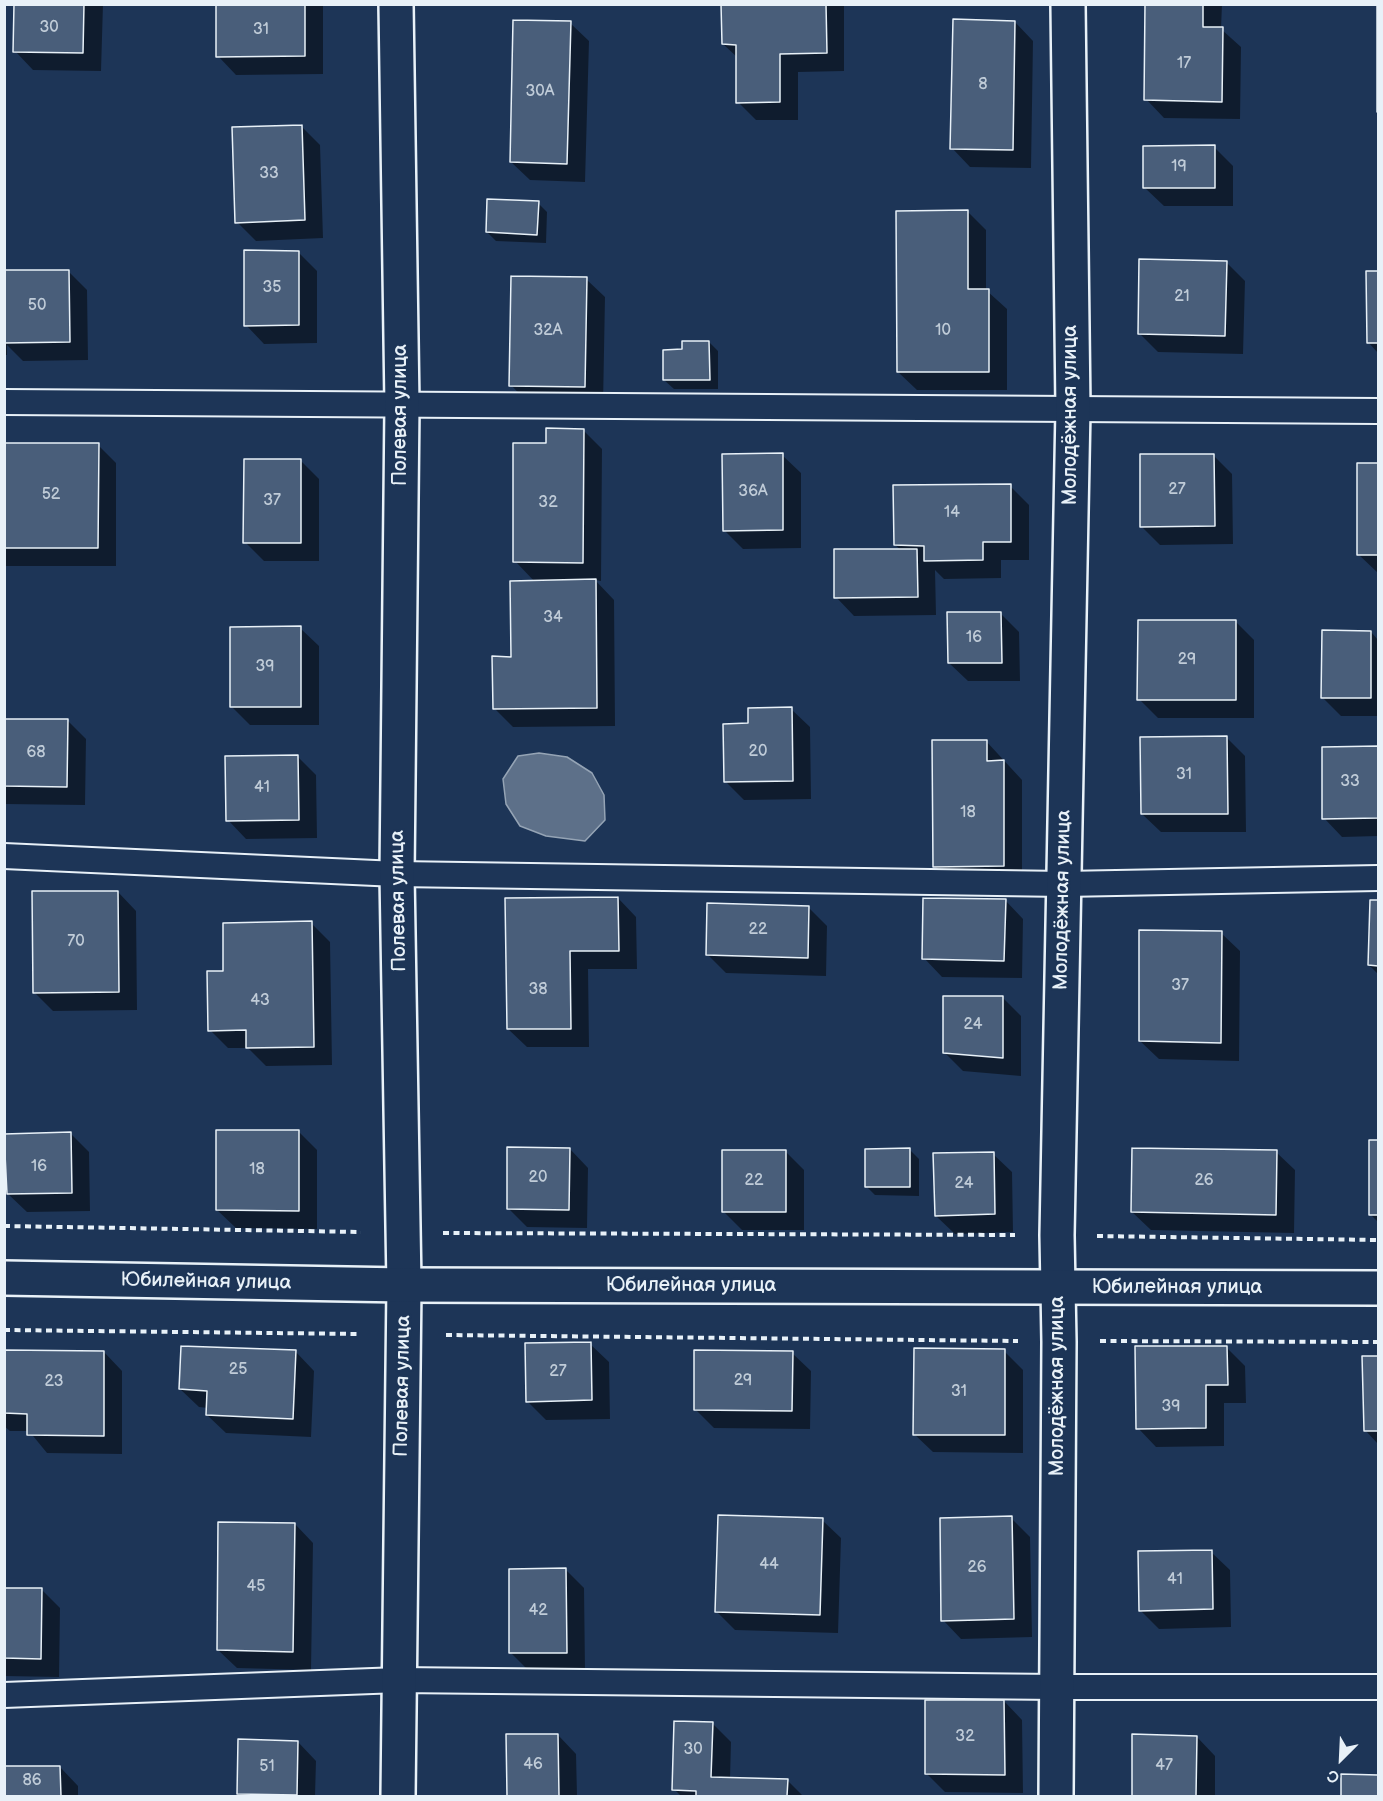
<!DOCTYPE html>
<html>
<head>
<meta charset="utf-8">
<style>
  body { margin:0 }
  #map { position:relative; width:1383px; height:1801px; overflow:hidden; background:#1d3557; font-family:"Balsamiq Sans",sans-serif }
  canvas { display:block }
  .frame { position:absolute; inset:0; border:6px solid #e8f1f8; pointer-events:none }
  .north { position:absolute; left:1311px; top:1729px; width:60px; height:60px; -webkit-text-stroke:4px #1d3557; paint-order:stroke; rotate:204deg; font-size:16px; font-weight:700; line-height:24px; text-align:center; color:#e8f1f8 }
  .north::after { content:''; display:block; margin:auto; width:21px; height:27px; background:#e8f1f8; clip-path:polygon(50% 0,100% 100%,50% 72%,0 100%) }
</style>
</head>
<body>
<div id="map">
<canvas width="1383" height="1801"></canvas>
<div class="frame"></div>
<div class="north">С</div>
</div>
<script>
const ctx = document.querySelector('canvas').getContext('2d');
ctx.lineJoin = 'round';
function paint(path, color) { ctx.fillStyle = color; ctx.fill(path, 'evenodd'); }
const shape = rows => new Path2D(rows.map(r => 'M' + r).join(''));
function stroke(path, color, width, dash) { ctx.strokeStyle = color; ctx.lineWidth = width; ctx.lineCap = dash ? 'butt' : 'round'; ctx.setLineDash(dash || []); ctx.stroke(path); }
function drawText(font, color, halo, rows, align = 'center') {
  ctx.font = font + ' "Balsamiq Sans",sans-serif'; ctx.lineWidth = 4.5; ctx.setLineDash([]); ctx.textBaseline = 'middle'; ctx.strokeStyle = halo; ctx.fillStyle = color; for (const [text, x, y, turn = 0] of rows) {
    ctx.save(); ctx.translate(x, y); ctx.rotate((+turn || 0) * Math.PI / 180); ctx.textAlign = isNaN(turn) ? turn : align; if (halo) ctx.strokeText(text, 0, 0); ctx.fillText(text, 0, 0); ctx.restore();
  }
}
const water = shape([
  [539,753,567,757,592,773,604,795,605,820,585,841,546,836,520,826,506,804,503,779,518,756,539,753]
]);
paint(water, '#5d7089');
stroke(water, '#95a4b5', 1.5);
paint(shape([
  [15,4,103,4,101,71,33,70,15,51],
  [217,4,323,4,323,74,236,75,218,56],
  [723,4,844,4,844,71,798,72,798,120,756,120,738,102,738,58,723,44],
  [1147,4,1222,4,1221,29,1241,47,1240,119,1164,118,1146,99],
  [1015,22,1033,41,1031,168,970,167,952,148],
  [570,23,589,41,585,182,530,180,511,162],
  [301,126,320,145,323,238,256,241,237,222],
  [1214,147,1233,166,1233,206,1164,206,1145,188],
  [538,203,547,212,546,243,496,241,487,232],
  [968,212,986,230,986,290,1007,309,1007,390,917,390,898,372],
  [298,252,317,271,317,343,264,344,246,325],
  [1226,262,1245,281,1243,354,1158,352,1140,334],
  [4,270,68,271,87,290,88,360,23,361,7,345,7,355,4,355],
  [1368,272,1378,272,1378,353,1368,342],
  [586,279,605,297,603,405,529,404,511,385],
  [709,342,718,351,718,389,674,389,664,380,683,351],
  [583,430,602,449,601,581,595,580,614,600,615,726,513,727,494,708,535,582,515,561,548,445],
  [4,444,98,445,116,463,116,566,4,566],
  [782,455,801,473,801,548,743,549,724,530],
  [1214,456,1232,474,1233,544,1160,545,1142,527],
  [300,460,319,479,319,561,264,561,245,542],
  [1358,464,1378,465,1378,573,1359,555],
  [1010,486,1029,505,1029,560,1001,560,1001,578,944,579,935,570,936,615,854,616,836,597,901,550,895,545],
  [1000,613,1019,632,1020,681,968,681,949,663],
  [1235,621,1254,640,1254,718,1158,718,1139,699],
  [300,628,319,646,319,725,250,725,232,707],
  [1371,632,1378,640,1378,716,1341,716,1322,697],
  [791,709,810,727,811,799,744,800,726,782,749,725],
  [4,720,67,720,86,739,85,805,4,804],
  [1226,737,1245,756,1246,832,1161,832,1142,814],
  [986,741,1022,780,1022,884,953,885,935,866],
  [1378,747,1378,836,1342,837,1324,818,1323,748],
  [297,756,316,775,317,838,246,839,228,820],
  [118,892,136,911,137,1010,53,1011,34,992],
  [618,898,636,917,637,969,588,969,589,1047,527,1047,508,1029,506,899],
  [1005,900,1023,919,1022,978,942,977,924,958],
  [1371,901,1378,901,1378,974,1369,965],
  [809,908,827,926,826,976,726,973,707,954],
  [311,923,330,942,332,1065,266,1066,248,1048,228,1048,210,1030,225,972],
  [1221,933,1240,951,1239,1061,1159,1059,1140,1041],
  [1002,997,1021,1016,1021,1076,963,1071,945,1053],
  [298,1131,317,1150,317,1229,236,1228,217,1210],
  [70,1133,89,1152,90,1211,27,1212,8,1194],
  [1370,1142,1378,1142,1378,1222,1370,1214],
  [570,1149,588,1168,587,1228,527,1227,508,1208],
  [910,1150,919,1159,919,1196,875,1195,866,1186],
  [786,1152,804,1170,804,1230,742,1230,723,1211],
  [1276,1152,1295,1170,1294,1233,1151,1230,1132,1212],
  [993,1154,1012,1172,1013,1232,955,1234,936,1216],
  [590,1344,609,1362,610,1419,546,1420,527,1401],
  [1226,1347,1245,1366,1246,1403,1224,1403,1224,1446,1156,1447,1138,1428],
  [1004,1351,1023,1370,1023,1453,933,1452,914,1434],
  [4,1352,104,1352,122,1371,122,1454,47,1453,29,1431,10,1431,4,1426],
  [296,1352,314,1371,311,1437,226,1433,207,1415,208,1408,199,1407,180,1389],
  [792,1353,811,1371,810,1429,714,1428,695,1409],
  [1364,1357,1378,1357,1378,1444,1365,1430],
  [1011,1518,1030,1537,1032,1637,961,1639,943,1620],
  [822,1520,841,1538,838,1633,735,1630,717,1612],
  [295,1524,313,1543,311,1670,237,1668,218,1650],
  [1211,1552,1230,1570,1231,1627,1159,1629,1140,1610],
  [566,1570,584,1588,585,1671,529,1671,511,1653],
  [4,1589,42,1590,60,1608,59,1677,4,1676],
  [1004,1701,1022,1720,1023,1793,945,1792,927,1774],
  [712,1723,731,1742,730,1779,787,1780,803,1796,681,1796,674,1789],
  [558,1735,576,1754,577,1796,509,1796,508,1736],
  [1134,1736,1197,1737,1215,1756,1215,1796,1133,1796],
  [298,1742,316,1761,315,1796,241,1796,238,1794],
  [60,1767,78,1786,78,1796,4,1796,4,1768],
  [1342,1776,1378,1777,1378,1796,1342,1796]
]), '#0007');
const building = shape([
  [14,4,84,4,83,53,13,52,14,4],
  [216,4,305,4,305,56,216,57,216,4],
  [721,4,826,4,827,53,780,54,780,102,736,103,736,45,722,44,721,4],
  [1145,4,1203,4,1203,27,1223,27,1222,102,1144,100,1145,4],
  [1377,4,1378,4,1378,112,1377,112,1377,4],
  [953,19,1015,21,1013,150,950,149,953,19],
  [513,20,571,21,567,164,510,162,513,20],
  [302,125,305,220,235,223,232,127,302,125],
  [1215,145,1215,188,1143,188,1143,146,1215,145],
  [487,199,539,201,537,235,486,232,487,199],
  [968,210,968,289,989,289,989,372,897,372,896,211,968,210],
  [244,250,299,251,299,325,244,326,244,250],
  [1139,259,1227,261,1225,336,1138,334,1139,259],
  [4,270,69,270,70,342,4,343,4,270],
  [1366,271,1378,271,1378,343,1367,343,1366,271],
  [511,276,587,277,585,387,509,386,511,276],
  [682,341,709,341,710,380,663,380,663,350,682,349,682,341],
  [546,428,584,429,583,563,513,562,513,443,546,443,546,428],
  [4,443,99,443,98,548,4,548,4,443],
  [783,453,783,530,723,531,722,454,783,453],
  [1140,454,1214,454,1215,526,1140,527,1140,454],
  [244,459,301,459,301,543,243,543,244,459],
  [1357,463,1378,463,1378,555,1357,555,1357,463],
  [1011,484,1011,542,983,542,983,560,924,561,924,546,894,545,893,485,1011,484],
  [834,549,917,549,918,597,834,598,834,549],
  [596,579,597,708,493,709,492,656,511,657,510,581,596,579],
  [947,612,1001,612,1002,663,948,663,947,612],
  [1138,620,1236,620,1236,700,1137,700,1138,620],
  [301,626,301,707,230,707,230,627,301,626],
  [1322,630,1371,631,1371,698,1321,698,1322,630],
  [792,707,793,781,724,782,723,724,748,723,748,708,792,707],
  [4,719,68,719,67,787,4,786,4,719],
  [1227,736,1228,814,1141,814,1140,737,1227,736],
  [932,740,987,740,987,761,1004,760,1004,866,933,867,932,740],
  [1378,746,1378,818,1322,819,1322,747,1378,746],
  [298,755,299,820,226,821,225,756,298,755],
  [32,891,118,891,119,992,33,993,32,891],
  [618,897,619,951,570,951,571,1029,507,1029,505,898,618,897],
  [923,898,1006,899,1004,961,922,959,923,898],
  [1370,900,1378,900,1378,966,1368,965,1370,900],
  [707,903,809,906,808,958,706,955,707,903],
  [312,921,314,1047,246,1048,246,1030,208,1031,207,971,223,971,223,923,312,921],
  [1139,930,1222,931,1221,1043,1139,1041,1139,930],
  [943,996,1003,996,1003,1058,943,1053,943,996],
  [216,1130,299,1130,299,1211,216,1210,216,1130],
  [71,1132,72,1193,7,1194,4,1134,71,1132],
  [1369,1140,1378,1140,1378,1215,1369,1215,1369,1140],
  [507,1147,570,1148,569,1210,507,1209,507,1147],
  [910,1148,910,1187,865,1187,865,1149,910,1148],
  [1132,1148,1277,1150,1276,1215,1131,1212,1132,1148],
  [722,1150,786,1150,786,1212,722,1212,722,1150],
  [994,1152,995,1214,935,1216,933,1153,994,1152],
  [591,1342,592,1400,526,1402,525,1343,591,1342],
  [181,1346,296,1350,293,1419,206,1415,207,1391,179,1389,181,1346],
  [1135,1346,1227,1346,1228,1385,1206,1385,1206,1428,1136,1429,1135,1346],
  [914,1348,1005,1349,1005,1435,913,1435,914,1348],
  [4,1350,104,1351,104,1436,27,1435,27,1414,4,1413,4,1350],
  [694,1350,793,1351,792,1411,694,1410,694,1350],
  [1362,1356,1378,1356,1378,1431,1364,1431,1362,1356],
  [718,1515,823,1518,820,1615,715,1612,718,1515],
  [1012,1516,1014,1619,941,1621,940,1518,1012,1516],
  [218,1522,295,1523,293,1652,217,1650,218,1522],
  [1212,1550,1213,1609,1139,1611,1138,1551,1212,1550],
  [566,1568,567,1653,509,1653,509,1569,566,1568],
  [4,1588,42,1588,41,1659,4,1658,4,1588],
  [925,1700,1004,1700,1005,1775,925,1774,925,1700],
  [674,1721,713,1722,711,1777,788,1779,787,1796,696,1796,696,1791,672,1790,674,1721],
  [506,1734,558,1734,559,1796,507,1796,506,1734],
  [1132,1734,1197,1736,1196,1796,1132,1796,1132,1734],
  [238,1739,298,1741,297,1795,237,1794,238,1739],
  [4,1766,60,1766,61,1796,4,1796,4,1766],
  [1341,1774,1378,1775,1378,1796,1341,1796,1341,1774]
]);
paint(building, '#495e7a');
stroke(building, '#e8f1f8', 1.5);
const service = shape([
  [4,402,1378,411],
  [4,856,397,874,1064,884,1378,878],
  [4,1695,399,1680,1057,1687,1378,1687]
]);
const minor = shape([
  [396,4,402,405,397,874,404,1285,398,1796],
  [1056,1796,1059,1342,1057,1235,1073,409,1068,4]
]);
const secondary = shape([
  [4,1278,404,1285,1378,1288]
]);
stroke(service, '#e8f1f8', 28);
stroke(minor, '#e8f1f8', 38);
stroke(secondary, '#e8f1f8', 38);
stroke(shape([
  [4,1226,361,1232],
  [443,1233,1015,1235],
  [1097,1236,1378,1240],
  [4,1330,361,1334],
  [446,1335,1018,1341],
  [1100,1341,1378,1342]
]), '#e8f1f8', 4, [6, 4.5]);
stroke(service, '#1d3557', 24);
stroke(minor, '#1d3557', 33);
stroke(secondary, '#1d3557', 33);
drawText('16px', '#c0ccd8', null, [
  ["30",49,28],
  ["31",261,30],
  ["17",1184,64],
  ["8",983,85],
  ["30А",540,92],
  ["19",1179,167],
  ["33",269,174],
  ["35",272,288],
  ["21",1182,297],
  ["50",37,306],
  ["32А",548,331],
  ["10",943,331],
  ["27",1177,490],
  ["36А",753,492],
  ["52",51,495],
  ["37",272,501],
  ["32",548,503],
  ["14",952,513],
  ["34",553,618],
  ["16",974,638],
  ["29",1187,660],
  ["39",265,667],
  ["20",758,752],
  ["68",36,753],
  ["31",1184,775],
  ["33",1350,782],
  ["41",262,788],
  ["18",968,813],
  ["22",758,930],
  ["70",76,942],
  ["37",1180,986],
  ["38",538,990],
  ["43",260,1001],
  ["24",973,1025],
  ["16",39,1167],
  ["18",257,1170],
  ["20",538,1178],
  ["22",754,1181],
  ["26",1204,1181],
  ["24",964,1184],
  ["25",238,1370],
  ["27",558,1372],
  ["29",743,1381],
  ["23",54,1382],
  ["31",959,1392],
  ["39",1171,1407],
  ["44",769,1565],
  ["26",977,1568],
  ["41",1175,1580],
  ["45",256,1587],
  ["42",538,1611],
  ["32",965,1737],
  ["30",693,1750],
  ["46",533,1765],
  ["47",1164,1766],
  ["51",267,1767],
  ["86",32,1781]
]);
drawText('20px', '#e8f1f8', '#1d3557', [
  ["Полевая улица",401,415,-90],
  ["Молодёжная улица",1071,415,-90],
  ["Молодёжная улица",1063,900,-89],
  ["Полевая улица",399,901,-91],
  ["Юбилейная улица",206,1282,1],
  ["Юбилейная улица",691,1286],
  ["Юбилейная улица",1177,1288],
  ["Полевая улица",403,1386,-89],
  ["Молодёжная улица",1058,1386,-90]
]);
</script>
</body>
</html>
